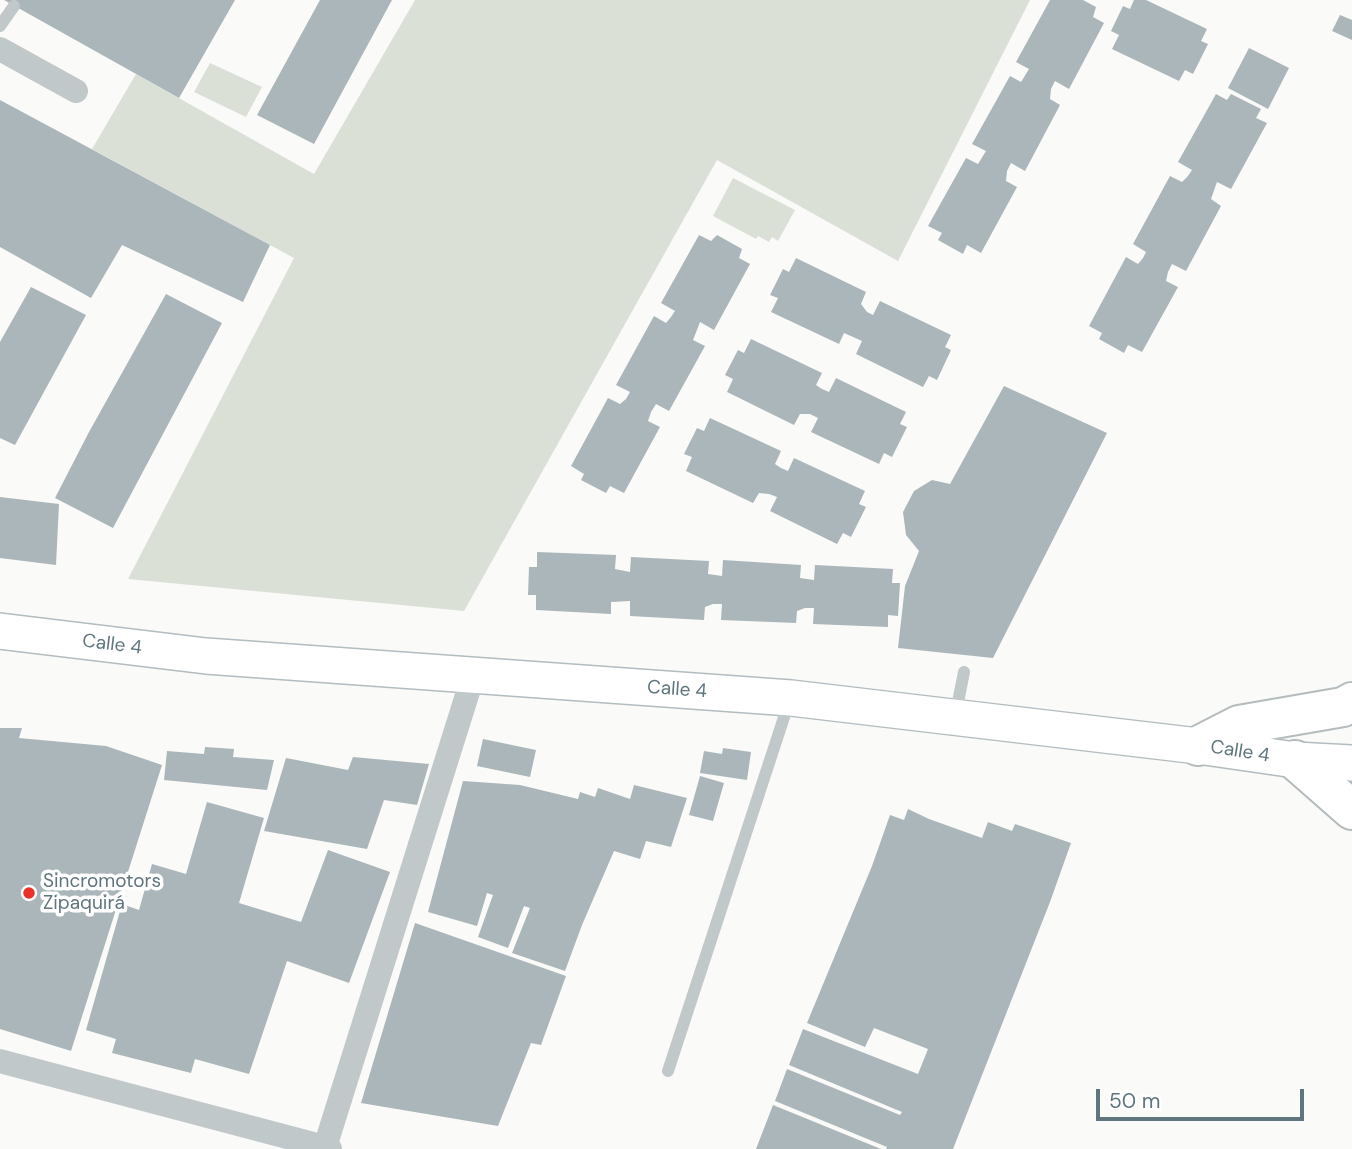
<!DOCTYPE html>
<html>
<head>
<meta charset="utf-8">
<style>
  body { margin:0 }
  #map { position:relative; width:1352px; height:1149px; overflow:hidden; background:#fafaf8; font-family:"DM Sans",sans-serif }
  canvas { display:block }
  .scale { position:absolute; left:1096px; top:1089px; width:208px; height:32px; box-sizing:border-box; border:4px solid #5f767e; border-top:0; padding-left:9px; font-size:21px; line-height:24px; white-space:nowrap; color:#5f767e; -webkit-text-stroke:5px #fff; paint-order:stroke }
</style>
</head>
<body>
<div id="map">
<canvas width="1352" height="1149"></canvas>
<div class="scale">50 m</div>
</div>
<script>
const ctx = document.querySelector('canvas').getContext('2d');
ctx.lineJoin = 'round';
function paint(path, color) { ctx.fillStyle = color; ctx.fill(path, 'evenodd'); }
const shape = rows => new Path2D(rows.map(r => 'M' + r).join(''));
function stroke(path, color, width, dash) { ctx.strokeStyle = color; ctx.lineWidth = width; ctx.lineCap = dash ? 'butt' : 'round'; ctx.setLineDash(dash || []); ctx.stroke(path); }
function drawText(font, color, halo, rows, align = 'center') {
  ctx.font = font + ' "DM Sans",sans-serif'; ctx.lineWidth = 7; ctx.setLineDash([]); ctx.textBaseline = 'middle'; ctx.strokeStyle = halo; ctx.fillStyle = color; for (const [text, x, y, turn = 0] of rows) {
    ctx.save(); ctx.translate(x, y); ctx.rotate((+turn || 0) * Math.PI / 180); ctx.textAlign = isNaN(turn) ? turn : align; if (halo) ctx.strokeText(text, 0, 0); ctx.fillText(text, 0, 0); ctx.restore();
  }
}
paint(shape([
  [415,0,1030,0,898,261,717,160,464,611,128,579,294,258,92,149,136,74,314,174],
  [210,63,262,87,246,117,194,92],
  [733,178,795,210,778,241,772,237,769,242,758,236,756,239,713,216]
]), '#dbe0d7');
paint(shape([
  [4,0,235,0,179,98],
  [320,0,392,0,314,144,257,115],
  [1050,0,1083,0,1096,7,1093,17,1104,23,1069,89,1055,81,1051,89,1050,99,1060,105,1025,171,1011,163,1007,171,1006,181,1017,187,981,253,967,245,963,254,938,240,942,233,928,226,966,158,978,164,986,151,972,144,1010,76,1021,82,1029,69,1016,62],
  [1134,0,1146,0,1207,29,1201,41,1208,44,1193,74,1185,70,1179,81,1112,49,1119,35,1111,31,1123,6,1130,9],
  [1340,15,1352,20,1352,40,1332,31],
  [1249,48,1289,68,1268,109,1228,88],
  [1216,94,1227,100,1231,94,1261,109,1256,118,1267,123,1231,189,1217,182,1211,199,1221,206,1186,271,1172,264,1168,272,1166,281,1178,287,1142,352,1128,345,1124,353,1099,339,1102,333,1089,326,1126,257,1138,264,1143,258,1146,252,1133,244,1170,176,1182,182,1188,176,1192,170,1178,162],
  [0,100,270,245,243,302,122,245,91,298,0,247],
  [699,235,711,241,717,235,742,249,739,258,750,264,714,330,700,322,693,340,705,346,669,411,656,404,651,412,648,421,660,427,624,493,610,486,606,493,581,480,584,474,571,466,608,398,620,404,626,399,630,392,616,385,654,316,666,323,671,317,675,311,661,303],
  [796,258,866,292,861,304,867,312,873,315,880,301,951,335,945,347,951,350,937,380,929,376,923,387,856,354,862,341,844,333,839,344,771,312,778,298,770,295,783,269,789,272],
  [31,287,86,315,15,445,0,438,0,342],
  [166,294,222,323,113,528,55,498,89,432],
  [751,339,822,373,816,385,822,389,829,392,836,378,906,412,900,424,907,427,892,457,884,453,879,464,811,432,818,418,810,414,800,414,794,425,727,392,733,379,725,375,738,350,744,353],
  [1004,386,1107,433,993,658,898,648,905,586,919,551,906,535,903,512,914,491,932,480,950,484],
  [710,418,781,451,775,464,781,468,788,471,794,458,865,491,859,504,866,507,851,537,843,533,837,544,770,511,777,497,769,494,759,493,753,503,686,471,692,457,684,454,697,428,704,431],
  [0,497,59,504,56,565,0,558],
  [537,552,616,555,615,569,630,572,631,557,709,561,708,574,722,576,723,560,801,565,800,578,814,580,815,565,893,569,892,583,900,583,898,616,888,615,888,627,813,624,814,608,805,608,797,611,796,623,721,620,722,604,713,604,705,607,704,620,630,616,630,601,611,602,611,614,536,610,536,595,528,595,529,567,537,567],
  [0,728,22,728,19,738,106,746,162,765,71,1051,0,1029],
  [483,739,536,750,530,777,477,766],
  [205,747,234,749,233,757,274,760,267,790,164,780,167,751,204,754],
  [723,748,751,752,747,780,700,773,704,751,722,754],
  [353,757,429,764,417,805,384,800,367,849,264,831,286,758,348,770],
  [700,776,724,783,713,821,689,815],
  [463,781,520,785,578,799,580,792,595,797,598,788,630,799,634,785,687,798,671,847,646,841,640,859,614,851,582,925,565,971,512,953,530,908,524,906,508,948,478,937,493,895,487,893,477,926,428,912],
  [207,802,264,818,239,903,301,922,328,850,390,872,349,983,287,961,249,1074,195,1059,191,1073,112,1053,116,1039,86,1030,122,904,139,910,152,864,186,874],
  [908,809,929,819,982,838,988,822,1012,831,1015,824,1071,843,1050,902,953,1149,886,1149,887,1147,775,1101,787,1069,900,1115,902,1112,789,1065,803,1029,918,1074,928,1049,874,1028,865,1047,807,1023,872,866,890,815,904,820],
  [415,923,566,976,541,1045,531,1043,498,1126,361,1103],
  [773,1105,881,1149,756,1149]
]), '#aab6ba');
const secondary = shape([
  [0,631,206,656,791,698,1198,746,1295,760,1352,763]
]);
const primary = shape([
  [1198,746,1239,725,1343,707,1352,702]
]);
const trunk = shape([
  [1295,760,1352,810]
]);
stroke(secondary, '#b3bcbf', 38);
stroke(primary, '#b4bcbe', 42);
stroke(trunk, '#b4bbbd', 42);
stroke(shape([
  [0,26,14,6],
  [955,717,964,672],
  [668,1071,790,699]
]), '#c1c8ca', 12);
stroke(shape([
  [0,49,76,91],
  [0,1061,325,1147,330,1149],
  [325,1147,473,676]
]), '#c1c8ca', 24);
stroke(secondary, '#fff', 35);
stroke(primary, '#fff', 38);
stroke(trunk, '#fff', 38);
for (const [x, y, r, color] of [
  [29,893,7,"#ea3028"]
]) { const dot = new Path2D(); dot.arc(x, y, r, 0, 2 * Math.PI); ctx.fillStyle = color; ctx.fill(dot); stroke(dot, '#fff', 2.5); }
drawText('19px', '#5f767e', '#fff', [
  ["Calle 4",112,645,7],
  ["Calle 4",677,690,4],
  ["Calle 4",1240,752,9]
]);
drawText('19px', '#5f767e', '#fff', [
  ["Sincromotors",43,882],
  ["Zipaquirá",43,904]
], 'left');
</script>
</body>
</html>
